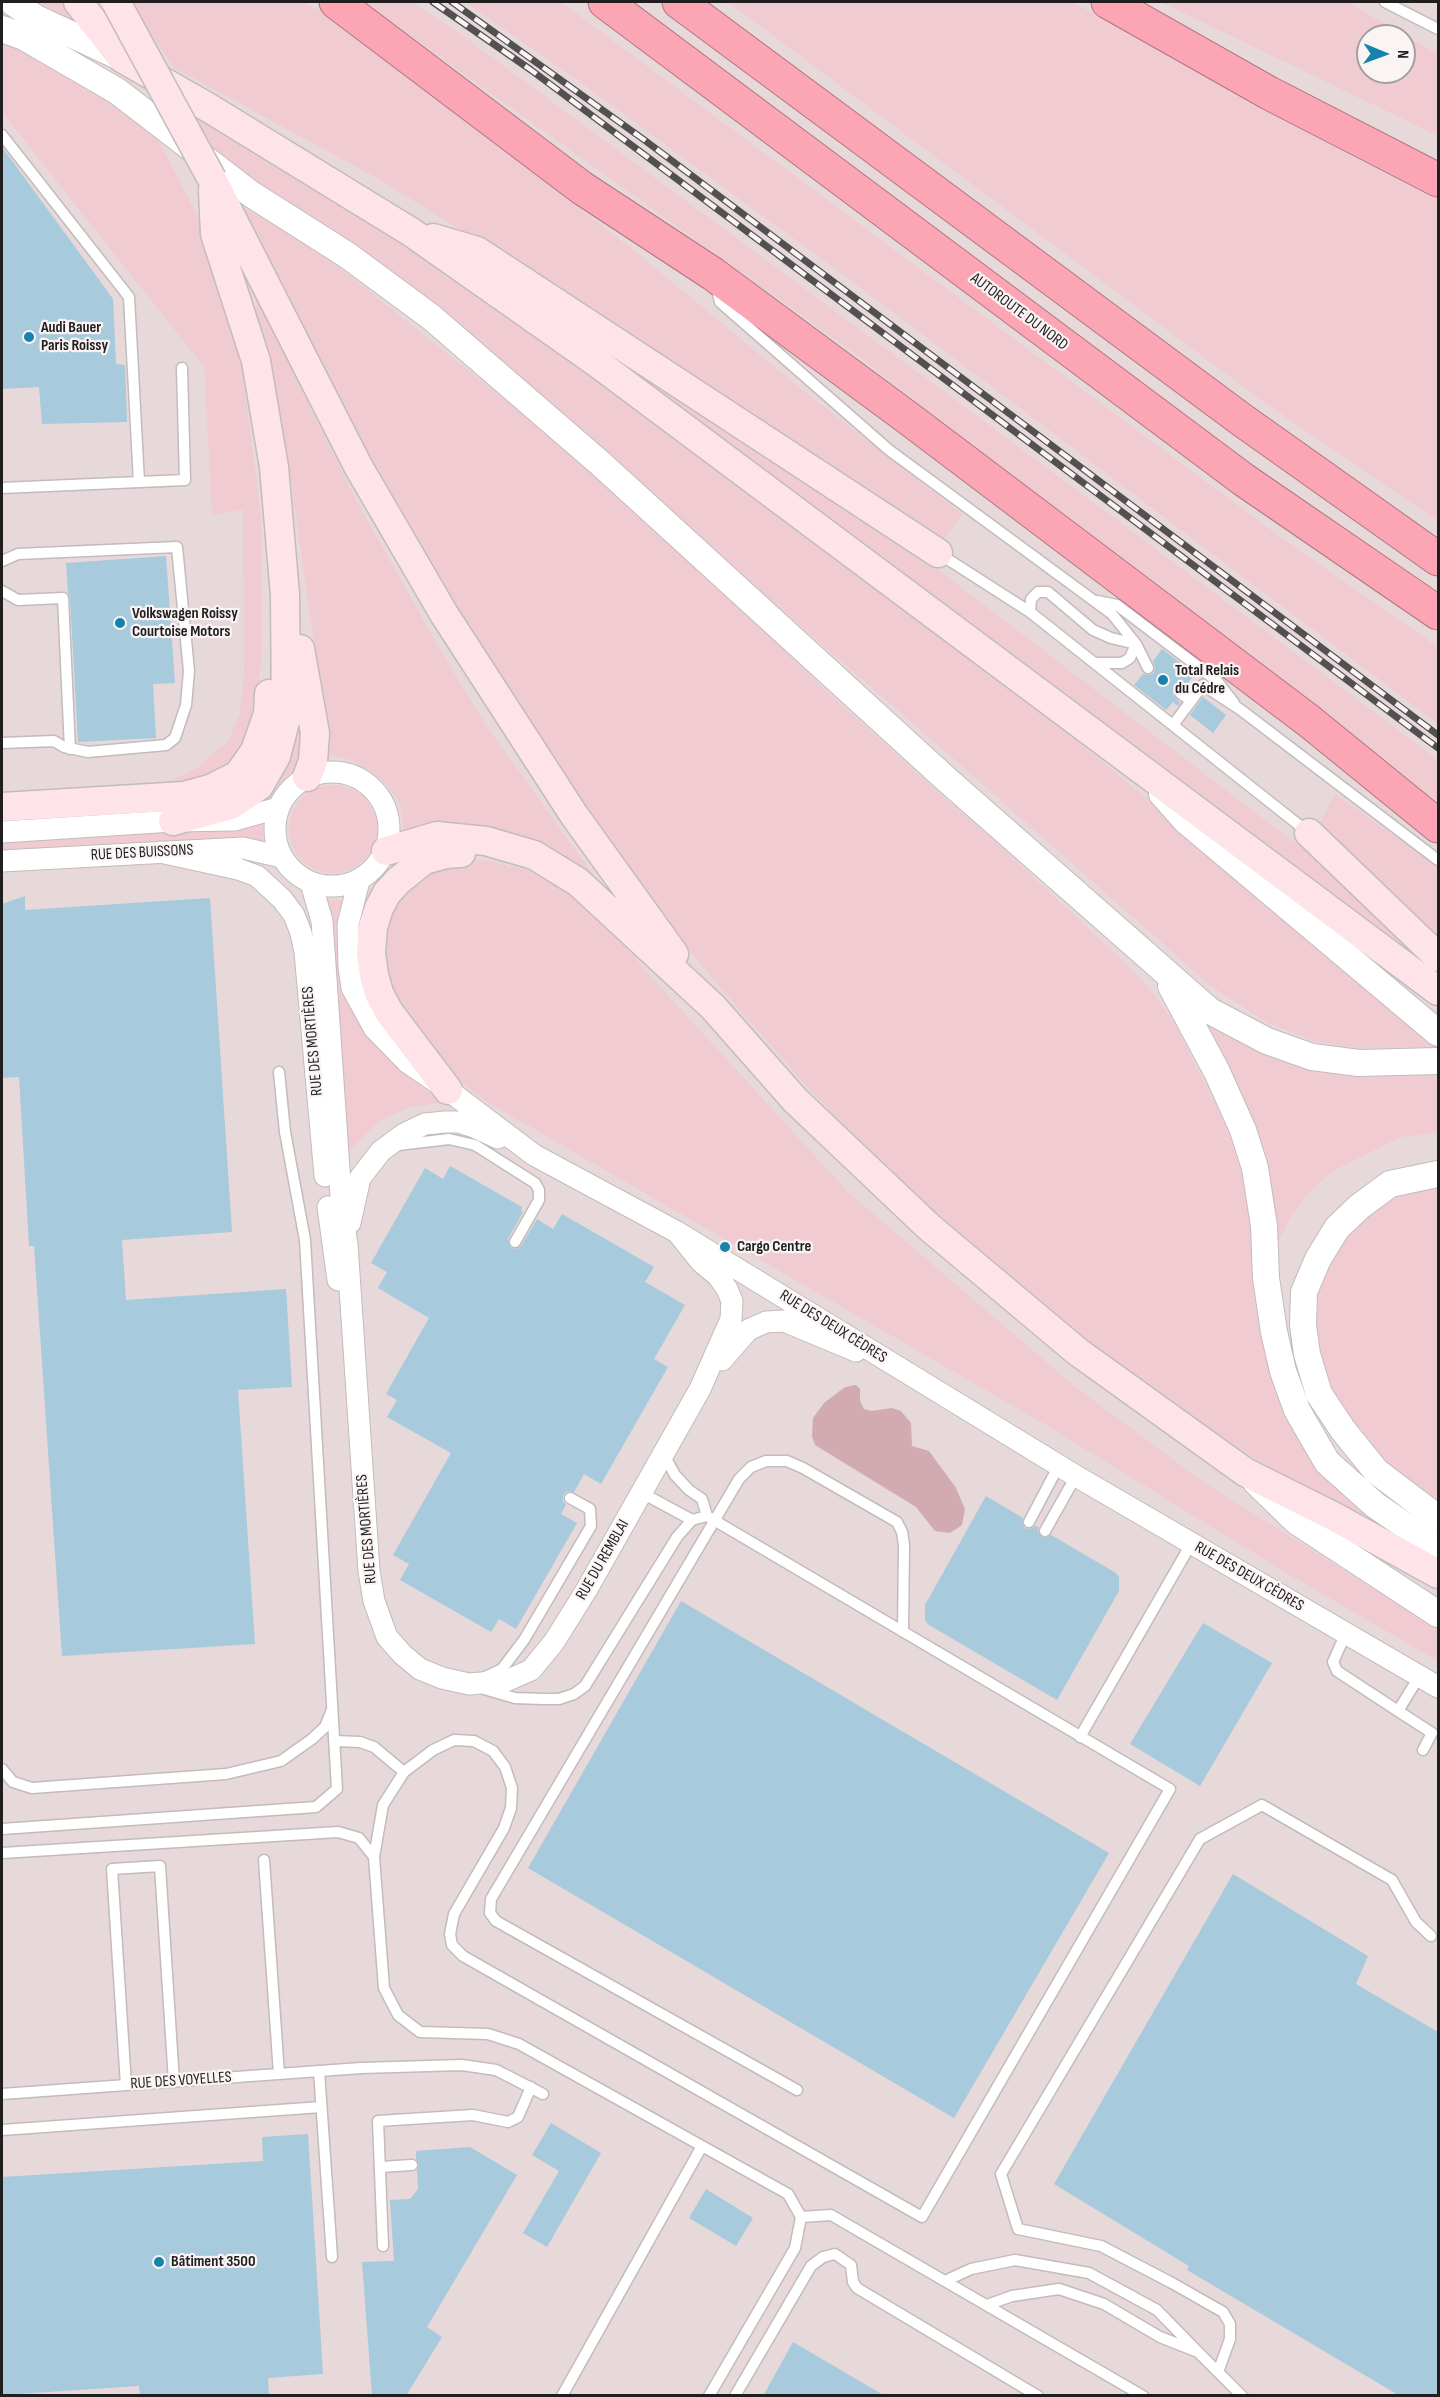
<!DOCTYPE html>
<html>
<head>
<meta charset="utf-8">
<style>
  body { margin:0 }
  #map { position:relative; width:1440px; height:2397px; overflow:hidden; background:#ede7e8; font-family:"Sofia Sans Condensed",sans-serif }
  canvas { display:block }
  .frame { position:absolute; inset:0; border:3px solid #201e1e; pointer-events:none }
  .north { position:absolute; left:1356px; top:24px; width:60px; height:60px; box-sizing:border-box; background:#faf4f5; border:2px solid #a39e9f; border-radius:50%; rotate:91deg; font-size:16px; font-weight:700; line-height:24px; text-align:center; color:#201e1e }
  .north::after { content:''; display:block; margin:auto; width:21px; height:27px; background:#1782ab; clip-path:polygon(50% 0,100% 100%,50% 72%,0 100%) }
</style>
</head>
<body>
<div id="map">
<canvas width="1440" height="2397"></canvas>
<div class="frame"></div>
<div class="north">N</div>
</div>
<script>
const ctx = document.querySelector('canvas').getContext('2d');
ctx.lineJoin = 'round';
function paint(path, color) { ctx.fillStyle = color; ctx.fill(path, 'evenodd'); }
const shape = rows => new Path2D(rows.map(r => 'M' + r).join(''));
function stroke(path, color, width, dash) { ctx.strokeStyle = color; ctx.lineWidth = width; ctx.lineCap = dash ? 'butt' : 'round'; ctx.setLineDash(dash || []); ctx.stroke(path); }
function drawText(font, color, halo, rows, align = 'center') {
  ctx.font = font + ' "Sofia Sans Condensed",sans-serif'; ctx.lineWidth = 4.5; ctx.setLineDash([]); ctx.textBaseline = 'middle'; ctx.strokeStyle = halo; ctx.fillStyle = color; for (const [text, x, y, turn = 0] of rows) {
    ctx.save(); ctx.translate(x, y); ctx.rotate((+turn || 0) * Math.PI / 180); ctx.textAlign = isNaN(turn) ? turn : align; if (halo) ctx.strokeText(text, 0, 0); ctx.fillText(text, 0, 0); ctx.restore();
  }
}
paint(shape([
  [2,2,1438,2,1438,2395,2,2396],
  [1368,36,1404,36,1404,72,1368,72]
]), '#e7d8da');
paint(shape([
  [39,2,65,2,90,32],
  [131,2,305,2,357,36,632,249,800,388,962,514,941,544,462,231,377,178,173,67],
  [363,2,411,2,455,30,1070,485,1438,760,1438,803,1355,737,1152,586,857,355],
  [465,2,561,2,1290,544,1438,647,1438,724,853,282,569,74],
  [728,2,1073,2,1366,164,1438,199,1438,521,1265,403],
  [1161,2,1347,2,1438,54,1438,136],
  [1368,36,1404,36,1404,72,1368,72],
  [2,35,31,45,154,131,202,225,239,342,261,518,262,648,256,714,243,747,221,768,201,783,164,784,197,768,229,740,240,713,244,672,243,510,212,515,204,367,2,112],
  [191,108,441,267,942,631,1094,755,1406,1013,1403,1022,1436,1047,1354,1048,1314,1041,1268,1023,1212,987,969,772,593,446,218,157],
  [244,207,317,250,551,436,694,562,832,696,922,778,996,842,1110,949,1150,989,1175,1024,1225,1124,1242,1174,1289,1420,1420,1546,1375,1531,1261,1462,1163,1397,1052,1312,893,1175,812,1092,738,1008,685,946,610,850,433,580,313,356],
  [480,262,928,562,1304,850,1438,974,1438,976,1270,846,793,490],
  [256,298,358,504,446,660,487,727,600,884,404,835,401,805,384,781,351,760,327,754,321,694,287,453,256,311],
  [293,685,307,735,296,768,262,804,248,810],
  '289 829a44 44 0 1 1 88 0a44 44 0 1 1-88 0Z',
  [1335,794,1438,867,1438,938,1317,828],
  [262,820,264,844,2,856,2,841],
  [481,860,525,869,567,891,625,942,642,967,847,1191,1073,1385,1203,1482,1438,1629,1438,1661,1288,1574,1046,1425,489,1103,455,1078,400,1013,381,950,395,897,443,863],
  [327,899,344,900,345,992,353,1013,371,1041,399,1069,441,1103,411,1107,381,1120,345,1154,331,940],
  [1198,1011,1245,1038,1438,1070,1438,1133,1401,1137,1333,1171,1309,1192,1289,1219,1277,1245],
  [1438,1183,1438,1504,1405,1480,1351,1431,1327,1389,1316,1353,1313,1316,1320,1279,1339,1240,1401,1191]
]), '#f0ccd2');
paint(shape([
  [856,1385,860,1389,860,1401,864,1409,871,1411,892,1408,901,1411,911,1423,912,1446,929,1451,956,1488,965,1509,962,1525,950,1533,935,1531,916,1507,815,1445,812,1436,813,1418,824,1403,845,1387]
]), '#d1abb1');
paint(shape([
  [2,147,113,299,116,364,125,365,127,422,42,424,39,387,2,389],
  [166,556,175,683,153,684,156,738,78,742,70,598,68,593,66,563],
  [1162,649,1195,674,1187,684,1192,688,1189,691,1181,686,1174,688,1173,695,1180,703,1178,706,1173,702,1166,710,1134,685,1143,674,1148,675,1154,673,1155,668,1153,661],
  [1203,697,1226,715,1213,733,1190,715],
  [25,896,25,910,210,898,232,1232,122,1240,126,1300,286,1289,292,1387,238,1390,255,1644,62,1656,34,1246,29,1246,19,1077,2,1078,2,904],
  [450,1166,522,1207,521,1210,523,1212,508,1239,511,1248,516,1249,521,1246,537,1219,553,1229,562,1214,654,1267,645,1282,685,1305,654,1359,668,1367,601,1484,584,1474,574,1492,567,1491,563,1495,563,1501,566,1505,561,1514,577,1523,516,1629,499,1619,491,1632,400,1580,409,1564,393,1555,451,1453,387,1417,397,1400,386,1394,429,1318,378,1288,387,1272,371,1263,425,1168,443,1179],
  [986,1496,1023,1518,1022,1523,1025,1528,1030,1529,1036,1526,1038,1527,1038,1532,1041,1537,1046,1538,1051,1535,1116,1573,1119,1577,1119,1591,1057,1700,929,1625,925,1620,925,1605],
  [681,1601,1109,1853,954,2118,528,1868],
  [1203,1623,1272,1663,1200,1786,1130,1744],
  [1233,1874,1368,1956,1356,1984,1438,2032,1438,2396,1400,2396,1187,2270,1189,2266,1054,2184],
  [551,2123,601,2153,547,2247,523,2233,559,2171,532,2155],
  [308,2134,323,2374,268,2378,269,2396,140,2396,139,2386,2,2395,2,2177,263,2161,262,2137],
  [470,2147,517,2175,427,2327,442,2337,406,2396,372,2396,362,2262,394,2261,390,2200,410,2199,418,2189,417,2171,419,2165,416,2159,416,2151],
  [706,2189,753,2218,736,2246,689,2218],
  [793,2342,885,2396,763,2396]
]), '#a7cadc');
const service = shape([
  [1385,2,1438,29],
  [2,135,129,297,139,482],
  [716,286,720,302,889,450,1112,614,1136,644,1148,668],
  [2,488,185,480,182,368],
  [938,553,1030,612,1309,833],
  [2,561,18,554,177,547,189,671,186,705,175,738,166,745,88,752,64,747,54,741,2,743],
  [2,591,18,600,63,598,70,749],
  [1097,601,1117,605,1217,681,1234,703],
  [1030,612,1031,599,1038,592,1048,592,1093,630,1111,638,1136,644,1130,658,1122,663,1094,663],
  [1180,693,1191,701],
  [1173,725,1203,685,1241,710,1438,860],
  [398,1145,449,1139,475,1145,535,1183,539,1190,539,1200,515,1242],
  [642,1493,692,1520],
  [1029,1522,1059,1465],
  [1045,1531,1076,1476],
  [1346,1633,1333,1662,1337,1671,1398,1711,1420,1675],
  [483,1678,502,1669,524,1640,591,1526,590,1509,570,1498],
  [484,1689,515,1698,543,1699,559,1699,574,1694,585,1686,677,1537,692,1520,707,1516],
  [1398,1711,1432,1733,1423,1750],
  [1080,1737,1191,1544],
  [335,1741,360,1742,374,1747,404,1772],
  [2,1769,13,1782,32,1788,226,1774,281,1761,312,1739,325,1727,332,1710],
  [2,1829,316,1807,337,1789,305,1240,285,1132,279,1072],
  [2,1853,338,1832,359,1838,374,1857,384,1988,398,2015,420,2032,488,2034,519,2044,788,2194,801,2217,795,2248,709,2396],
  [374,1857,383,1805,404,1772,433,1750,454,1740,474,1741,493,1751,505,1767,512,1788,511,1808,504,1828,454,1914,450,1934,452,1945,463,1956,922,2217,1170,1789,707,1516,702,1499,689,1490,675,1475,664,1455],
  [264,1860,279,2074],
  [319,2071,332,2257],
  [126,2085,112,1869,160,1866,174,2082],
  [797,2090,496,1921,490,1913,491,1899,739,1479,751,1467,766,1461,787,1461,803,1468,897,1522,902,1532,904,1545,903,1632],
  [2,2094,361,2068,462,2065,496,2070,543,2094],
  [2,2130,321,2107],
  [380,2167,412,2165],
  [801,2217,831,2215,1143,2396],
  [383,2246,378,2121,473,2115,508,2122,518,2117,531,2087],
  [945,2281,971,2269,1015,2260,1089,2273,1157,2310,1198,2352,1160,2337,1104,2304,1059,2289,1012,2296,987,2305],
  [1198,2352,1242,2396],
  [1218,2372,1230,2339,1230,2324,1223,2312,1172,2283,1101,2246,1018,2229,1001,2174,1200,1839,1262,1805,1392,1880,1416,1922,1431,1936],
  [562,2396,702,2146],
  [735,2396,811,2266,823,2257,835,2254,851,2265,853,2282,857,2288,1038,2396]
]);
const minor = shape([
  '275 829a57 57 0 1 1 114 0a57 57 0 1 1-114 0Z',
  [2,832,173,821,235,820,278,808],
  [160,852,238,869,257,876,282,899,294,915,301,933,305,952,325,1176],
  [2,861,243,848,282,857],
  [359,881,348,924,349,967,352,988,374,1028,407,1062,448,1090,534,1155,677,1232,1076,1476,1438,1687],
  [311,883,322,921,342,1212,347,1244,369,1571,374,1601,387,1637,403,1655,420,1669,442,1678,469,1684,506,1681,531,1670,554,1642,587,1589,700,1389,731,1319,732,1301,727,1289,718,1276,701,1262,677,1232],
  [328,1207,338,1280],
  [350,1223,360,1178,381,1151,404,1134,425,1124,445,1122,459,1122,474,1127,498,1138],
  [722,1360,748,1330,766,1322,784,1321,856,1351]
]);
const tertiary = shape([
  [12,2,36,18,122,58],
  [2,29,24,37,117,91,251,194,347,255,431,317,601,464,946,779,1210,1011,1267,1041,1312,1057,1359,1063,1438,1061],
  [1162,794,1185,820,1438,1033],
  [1171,986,1217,1072,1243,1130,1255,1168,1264,1226,1266,1278,1274,1332,1283,1371,1297,1410,1327,1462,1375,1505,1438,1548],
  [1438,1174,1390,1184,1359,1207,1337,1228,1318,1259,1304,1292,1303,1325,1307,1354,1319,1394,1343,1430,1376,1471,1438,1518],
  [1256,1482,1296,1521,1438,1614]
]);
const secondary = shape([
  [78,2,122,58,209,108,411,232,596,362,1438,991],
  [212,179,358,466,444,614,574,815,674,954],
  [433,238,477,251,938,553],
  [300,649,315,733,313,761,307,777],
  [2,807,184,796,210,789,238,775,255,751,268,714,269,694],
  [173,821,231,805,259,786,276,756,286,718,285,595,274,467,256,361,215,234,213,190],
  [1309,833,1438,957],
  [386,851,437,836,486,841,534,855,578,882,713,1007,795,1100,929,1227,1078,1352,1245,1472,1333,1516,1438,1574],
  [448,1090,389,1012,379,993,374,975,371,953,373,927,379,908,387,893,398,881,424,860,446,854,461,853]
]);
const motorway = shape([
  [336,2,582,188,713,274,908,418,1309,721,1438,826],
  [605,2,1244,480,1438,613],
  [679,2,1242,420,1438,559],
  [1108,2,1269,93,1438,180]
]);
stroke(service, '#c2bcbc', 13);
stroke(minor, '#c2bcbc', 23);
stroke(tertiary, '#c2bcbc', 28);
stroke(secondary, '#c2bcbc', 31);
stroke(motorway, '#ae7680', 35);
stroke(service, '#fff', 10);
stroke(minor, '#fff', 21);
stroke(tertiary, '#fff', 26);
stroke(secondary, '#fee4e9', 28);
stroke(motorway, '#fba5b5', 33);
const rail = shape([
  [433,2,531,70,1438,748],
  [452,2,643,139,1438,735]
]);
stroke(rail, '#535051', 7);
stroke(rail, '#faf4f5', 4.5, [14]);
const secondaryBridge = shape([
  [116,2,212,179]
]);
stroke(secondaryBridge, '#c2bcbc', 31, []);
stroke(secondaryBridge, '#fee4e9', 28);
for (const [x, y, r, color] of [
  [29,337,6,"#1782ab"],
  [120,623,6,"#1782ab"],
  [1163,680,6,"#1782ab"],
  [725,1247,6,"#1782ab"],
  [159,2262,6,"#1782ab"]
]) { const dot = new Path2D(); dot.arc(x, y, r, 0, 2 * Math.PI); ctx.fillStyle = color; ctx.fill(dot); stroke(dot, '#faf4f5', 2); }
drawText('16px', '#201e1e', '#faf4f5', [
  ["AUTOROUTE DU NORD",1019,312,37],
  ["RUE DES BUISSONS",142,853,-3],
  ["RUE DES MORTIÈRES",313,1041,-95],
  ["RUE DES DEUX CÈDRES",833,1327,32],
  ["RUE DES MORTIÈRES",367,1529,-95],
  ["RUE DU REMBLAI",603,1560,-60],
  ["RUE DES DEUX CÈDRES",1249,1577,30],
  ["RUE DES VOYELLES",181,2081,-4]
]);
drawText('bold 16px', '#201e1e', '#faf4f5', [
  ["Audi Bauer",41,328],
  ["Paris Roissy",41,346],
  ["Volkswagen Roissy",132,614],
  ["Courtoise Motors",132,632],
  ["Total Relais",1175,671],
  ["du Cédre",1175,689],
  ["Cargo Centre",737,1247],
  ["Bâtiment 3500",171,2262]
], 'left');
</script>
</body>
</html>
